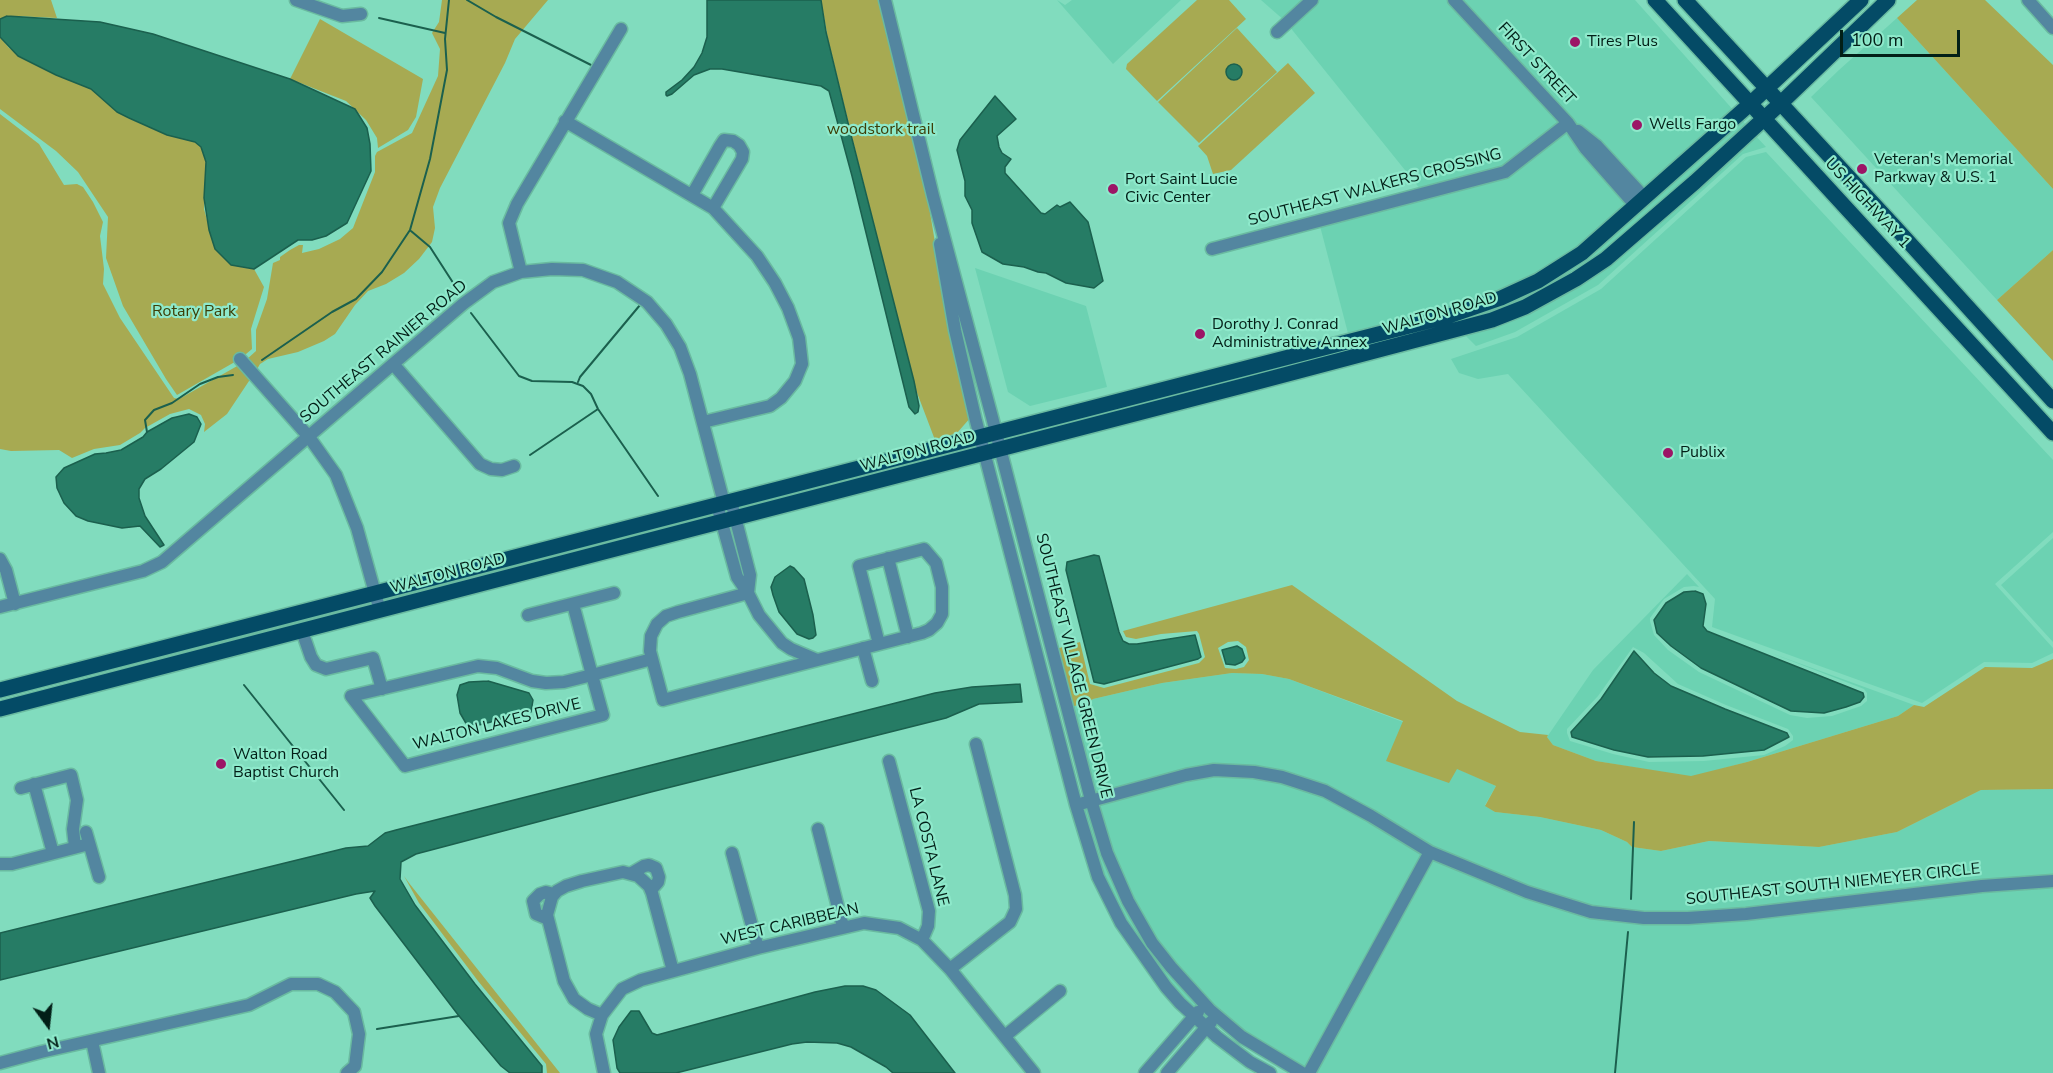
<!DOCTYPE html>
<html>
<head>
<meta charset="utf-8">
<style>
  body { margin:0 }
  #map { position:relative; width:2053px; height:1073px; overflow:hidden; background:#81dcbe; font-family:"Nunito Sans",sans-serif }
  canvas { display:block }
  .north { position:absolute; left:18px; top:995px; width:60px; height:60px; -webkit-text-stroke:4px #8ee9cb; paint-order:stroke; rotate:165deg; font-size:16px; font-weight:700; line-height:24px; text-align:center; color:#021f17 }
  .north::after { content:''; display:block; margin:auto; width:21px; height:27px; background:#021f17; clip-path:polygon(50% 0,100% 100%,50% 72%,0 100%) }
  .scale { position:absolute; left:1840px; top:30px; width:120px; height:27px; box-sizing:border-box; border:3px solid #021f17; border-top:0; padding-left:8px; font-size:18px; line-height:21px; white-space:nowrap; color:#021f17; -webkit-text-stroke:4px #8ee9cb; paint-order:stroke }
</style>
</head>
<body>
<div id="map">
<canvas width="2053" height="1073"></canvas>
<div class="north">N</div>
<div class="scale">100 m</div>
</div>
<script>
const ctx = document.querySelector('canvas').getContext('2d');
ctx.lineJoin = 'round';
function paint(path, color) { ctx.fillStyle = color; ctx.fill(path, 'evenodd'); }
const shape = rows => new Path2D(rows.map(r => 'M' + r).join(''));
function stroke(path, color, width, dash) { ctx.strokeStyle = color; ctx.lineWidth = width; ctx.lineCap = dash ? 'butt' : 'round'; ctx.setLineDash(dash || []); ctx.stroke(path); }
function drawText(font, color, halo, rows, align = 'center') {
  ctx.font = font + ' "Nunito Sans",sans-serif'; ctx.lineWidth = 4.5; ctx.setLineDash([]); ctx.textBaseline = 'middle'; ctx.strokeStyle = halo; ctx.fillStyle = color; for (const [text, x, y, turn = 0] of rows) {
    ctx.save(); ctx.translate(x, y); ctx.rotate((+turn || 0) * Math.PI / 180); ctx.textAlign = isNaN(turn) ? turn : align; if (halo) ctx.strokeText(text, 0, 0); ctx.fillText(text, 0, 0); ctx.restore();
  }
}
paint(shape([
  [1057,0,1065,5,1072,0,1181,0,1113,64],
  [1261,0,1448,0,1561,122,1503,168,1421,190,1285,21],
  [1460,0,1635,0,1735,112,1645,192,1592,136,1571,120],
  [1897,18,2053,189,2053,250,1997,300,1811,97,1839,70],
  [1741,119,1748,127,1606,253,1527,297,1468,321,1353,352,1351,346,1540,285],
  [1567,130,1630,205,1579,249,1536,277,1499,294,1349,337,1320,226,1507,176],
  [1754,134,1766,147,1743,154,1598,285,1515,332,1476,346,1463,333,1578,283],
  [1766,152,2053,460,2053,532,1995,584,2053,648,2053,653,2032,663,1984,662,1922,703,1712,627,1715,599,1508,374,1478,379,1459,373,1451,359,1517,337,1601,289,1746,157],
  [975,268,1086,306,1107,387,1030,406,1008,392],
  [2053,538,2053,642,2001,585],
  [1687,574,1699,587,1694,586,1684,587,1664,599,1650,618,1650,621,1654,635,1668,650,1699,672,1790,715,1807,718,1832,716,1861,706,1867,701,1867,693,1864,689,1771,653,1914,705,1898,716,1747,762,1691,777,1596,761,1553,745,1547,737,1593,670],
  [1633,647,1644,653,1678,684,1726,705,1788,729,1793,736,1793,740,1785,746,1764,755,1704,761,1649,762,1613,754,1570,741,1567,733,1567,729,1598,696],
  [1232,673,1262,674,1289,679,1403,722,1456,768,1496,786,1485,805,1495,812,1540,817,1601,830,1627,842,1632,847,1661,851,1709,841,1819,847,1897,832,1981,790,2053,789,2053,876,1720,912,1649,913,1591,908,1529,888,1432,848,1373,812,1253,767,1094,795,1071,707,1089,702,1093,699,1162,683],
  [1215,775,1254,776,1281,781,1324,796,1369,820,1424,854,1306,1070,1244,1033,1216,1010,1155,940,1131,899,1111,851,1096,804,1187,780],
  [1088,806,1103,855,1197,1003,1194,1010,1169,984,1128,926,1097,858,1082,808],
  [1432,858,1644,922,2053,885,2053,1073,1314,1073]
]), '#6cd2b2');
paint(shape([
  [0,0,51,0,57,18,15,16,7,16,0,19],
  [442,0,548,0,515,39,505,63,440,188,433,207,435,228,432,242,419,259,404,273,386,284,368,291,355,305,335,334,324,341,298,352,268,359,260,364,256,371,246,360,256,351,256,330,267,299,273,263,280,260,280,257,290,250,299,245,303,245,302,253,319,249,340,239,353,228,375,172,375,156,377,152,412,133,438,76,440,49,432,33,439,22],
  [821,0,879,0,924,176,941,279,971,417,957,433,935,440,916,390,851,133,828,39],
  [1197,0,1229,0,1246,19,1157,101,1126,69,1127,64],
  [1917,0,1985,0,2053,65,2053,189,1897,18],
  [320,19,423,79,416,117,408,130,378,148,377,138,366,120,346,101,290,79],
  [1237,28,1277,72,1199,143,1158,102],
  [0,37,9,48,56,75,91,89,117,112,128,118,167,135,195,142,201,147,206,162,204,209,215,249,242,267,254,269,264,287,251,329,252,349,240,359,177,395,166,379,123,306,106,258,108,217,78,172,56,151,0,109],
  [1288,63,1315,93,1231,170,1213,174,1207,156,1198,146],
  [0,114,39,144,64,185,77,184,83,187,93,202,103,222,100,236,104,269,103,284,120,318,174,398,179,399,239,365,251,378,227,414,204,432,205,424,201,415,189,409,170,414,145,428,140,433,120,445,94,449,72,458,59,450,11,451,0,449],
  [2053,250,2053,361,1997,300],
  [1292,585,1457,701,1520,732,1548,735,1547,737,1553,745,1596,761,1691,776,1747,762,1898,716,1914,705,1924,707,1985,667,2032,668,2053,659,2053,789,1981,790,1897,832,1819,847,1709,841,1661,851,1632,847,1627,842,1601,830,1540,817,1495,812,1485,806,1496,786,1457,769,1449,783,1386,761,1403,721,1289,679,1262,674,1232,673,1162,683,1093,699,1089,702,1071,707,1056,649,1080,642,1090,684,1104,688,1199,663,1205,657,1199,634,1197,631,1161,634,1136,639,1126,637,1123,631],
  [1238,641,1246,647,1249,660,1244,667,1236,669,1225,668,1218,648,1228,642],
  [404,876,409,883,560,1073,547,1073,546,1064,478,981,419,903]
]), '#a7aa52');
const water = shape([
  [707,0,821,0,826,32,850,131,914,381,919,406,918,412,915,414,909,407,852,176,829,91,821,86,722,69,710,69,694,75,672,94,667,96,666,95,666,92,682,80,694,67,702,53,707,37,707,0],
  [7,16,100,22,153,34,290,79,355,109,367,128,370,144,371,171,347,223,326,236,312,240,298,240,254,269,231,265,215,249,209,230,204,198,206,162,201,147,195,142,167,135,129,118,117,112,91,89,56,75,18,56,0,37,0,19,7,16],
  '1226 72a8 8 0 1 1 16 0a8 8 0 1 1-16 0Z',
  [995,96,1016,119,997,136,999,147,1002,153,1011,159,1005,167,1005,173,1041,213,1045,214,1057,205,1060,207,1070,202,1088,222,1103,281,1094,288,1066,283,1046,273,1038,272,1024,267,1003,264,982,252,972,223,972,210,965,196,965,181,957,150,960,140,995,96],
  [189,414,197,417,201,424,194,442,161,469,145,479,139,489,139,498,145,516,164,545,160,547,140,526,122,528,88,521,76,516,64,503,57,488,56,477,64,468,95,454,106,453,121,450,143,437,147,432,172,418,189,414],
  [1094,555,1099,556,1119,632,1123,641,1129,644,1137,644,1195,635,1201,657,1198,659,1104,684,1094,682,1066,570,1067,562,1094,555],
  [790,566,794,568,804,579,813,615,816,635,813,638,809,639,797,634,779,612,773,595,771,587,775,577,790,566],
  [1695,591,1703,594,1706,604,1703,626,1707,631,1863,693,1864,697,1860,702,1846,707,1824,713,1791,711,1701,668,1671,646,1657,633,1654,620,1666,603,1684,592,1695,591],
  [1237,646,1242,649,1245,658,1242,662,1235,665,1226,664,1222,650,1237,646],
  [1634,651,1654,673,1671,686,1725,709,1787,733,1789,737,1764,750,1703,756,1648,757,1614,750,1572,737,1571,732,1601,699,1634,651],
  [488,681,529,693,533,700,531,712,479,725,467,725,460,713,457,695,460,685,469,682,488,681],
  [1020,684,1022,702,979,704,946,718,651,792,416,854,401,862,400,879,415,905,475,984,542,1066,542,1073,510,1073,501,1066,459,1016,375,906,370,898,375,891,356,894,0,980,0,933,346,848,368,846,385,833,396,830,935,693,972,687,1020,684],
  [845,986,863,986,876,990,910,1015,955,1073,893,1073,886,1067,851,1047,837,1043,807,1042,792,1044,676,1073,620,1073,617,1068,613,1040,619,1027,631,1011,639,1011,652,1033,657,1035,815,992,845,986]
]);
paint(water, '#267c65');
stroke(water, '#1b604e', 1.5);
stroke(shape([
  [467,0,496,17,591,65],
  [379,18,445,33],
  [411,231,430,247,459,292],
  [471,313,519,376,532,381,572,382,583,386,591,394,598,409,658,496],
  [262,360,332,312,356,299,382,272,410,230,430,159,447,70,445,39,449,0],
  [578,382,580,377,640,305],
  [147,432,145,420,154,410,172,403,200,384,218,377,233,375],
  [530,455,598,409],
  [244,685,344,810],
  [1631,899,1634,822],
  [377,1029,459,1016],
  [1615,1073,1628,932]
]), '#1b604e', 2);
const minor = shape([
  [296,0,342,16,361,14],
  [885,0,933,196,992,417,1091,800,1107,853,1128,901,1152,943,1171,967,1210,1010,1242,1037,1302,1073],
  [1454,0,1568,123,1585,148,1636,206],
  [2028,0,2053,28],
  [1277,32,1312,0],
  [565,121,713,208,757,256,775,283,788,308,799,338,802,364,795,381,781,398,770,406,703,422],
  [1578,131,1597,146,1645,198],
  [692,195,720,146,724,140,733,141,739,145,743,152,742,159,713,208],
  [940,244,955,330,976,421,1076,805,1098,877,1121,923,1166,987,1180,1003,1217,1037,1250,1062,1270,1073],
  [1212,249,1505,172,1568,123],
  [521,272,509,223,517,204,621,29],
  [240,359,309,437,336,475,357,528,380,611],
  [394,365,480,464,491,469,502,470,514,466],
  [731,501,750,575,748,593],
  [717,505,737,577,748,593,759,615,782,643,791,649,817,660],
  [888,558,908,637],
  [0,559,6,570,15,604],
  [748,593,678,612,666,616,657,624,651,636,650,651,663,700,922,633,929,630,937,623,942,614,942,587,936,563,924,549,859,566,879,644],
  [573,604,592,675,603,715,405,766,351,696,478,666,497,668,532,681,546,683,564,682,592,675,652,659],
  [0,607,143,571,162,562,463,304,493,282,521,272,552,269,583,270,617,282,647,302,666,324,680,347,690,374,724,503],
  [528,615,614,593],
  [302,631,311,657,316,665,326,669,373,658,382,689],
  [863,648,872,681],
  [889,761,929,911,928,926,922,940],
  [34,784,53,853],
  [21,788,71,775,77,800,73,829,75,847],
  [1076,805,1186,775,1214,770,1254,772,1282,777,1325,791,1371,816,1430,852,1527,892,1591,912,1644,918,1688,918,1746,914,1982,886,2053,881],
  [818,829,843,927],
  [86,832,99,877],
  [732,853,758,948],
  [0,864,12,864,89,844],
  [632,873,644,866,649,865,656,868,659,877,658,882,651,890],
  [548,919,536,914,533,901,540,894,546,892,554,894],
  [950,969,1010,922,1016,909,1015,895,976,744],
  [602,1015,588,1009,574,999,564,981,547,915,552,897,557,891,566,886,582,881,623,872,638,876,649,886,652,893,673,971],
  [1005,1036,1060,991],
  [92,1041,99,1073],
  [0,1063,41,1052,249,1005,291,984,318,984,335,992,354,1012,359,1034,355,1066,347,1073],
  [604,1073,596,1034,602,1015,622,989,641,980,758,948,864,923,899,928,922,940,950,969,1034,1073],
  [1145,1073,1198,1012],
  [1167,1073,1211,1022],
  [1309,1073,1430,852]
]);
const major = shape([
  [1655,0,2053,433],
  [1685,0,1895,227,2053,401],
  [0,690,1343,343,1449,316,1501,298,1538,281,1582,253,1750,104,1861,0],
  [0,709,1250,384,1492,320,1525,307,1576,279,1606,259,1695,182,1781,103,1888,0]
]);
stroke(minor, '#6abaa0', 15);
stroke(major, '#6abaa0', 18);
stroke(minor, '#5386a0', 12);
stroke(major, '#044b66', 15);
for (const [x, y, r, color] of [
  [1575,42,6,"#9c1566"],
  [1637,125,6,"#9c1566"],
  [1862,169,6,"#9c1566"],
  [1113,189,6,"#9c1566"],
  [1200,334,6,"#9c1566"],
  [1668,453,6,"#9c1566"],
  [221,764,6,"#9c1566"]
]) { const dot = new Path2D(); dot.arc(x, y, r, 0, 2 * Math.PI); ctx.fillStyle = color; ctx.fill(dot); stroke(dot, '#8ee9cb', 2); }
drawText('16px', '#021f17', '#8ee9cb', [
  ["Tires Plus",1587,42],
  ["Wells Fargo",1649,125],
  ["Veteran's Memorial",1874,160],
  ["Parkway & U.S. 1",1874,178],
  ["Port Saint Lucie",1125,180],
  ["Civic Center",1125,198],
  ["Dorothy J. Conrad",1212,325],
  ["Administrative Annex",1212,343],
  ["Publix",1680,453],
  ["Walton Road",233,755],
  ["Baptist Church",233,773]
], 'left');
drawText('16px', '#021f17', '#8ee9cb', [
  ["FIRST STREET",1536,64,47],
  ["SOUTHEAST WALKERS CROSSING",1375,188,-15],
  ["US HIGHWAY 1",1867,204,47],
  ["WALTON ROAD",1440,314,-16],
  ["SOUTHEAST RAINIER ROAD",384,352,-40],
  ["WALTON ROAD",918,452,-15],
  ["WALTON ROAD",448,574,-15],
  ["SOUTHEAST VILLAGE GREEN DRIVE",1073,666,76],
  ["WALTON LAKES DRIVE",497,725,-14],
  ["LA COSTA LANE",928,847,76],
  ["SOUTHEAST SOUTH NIEMEYER CIRCLE",1833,885,-6],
  ["WEST CARIBBEAN",790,925,-13]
]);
drawText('16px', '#3d3e07', '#8ee9cb', [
  ["woodstork trail",881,130],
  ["Rotary Park",194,312]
]);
</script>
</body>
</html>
